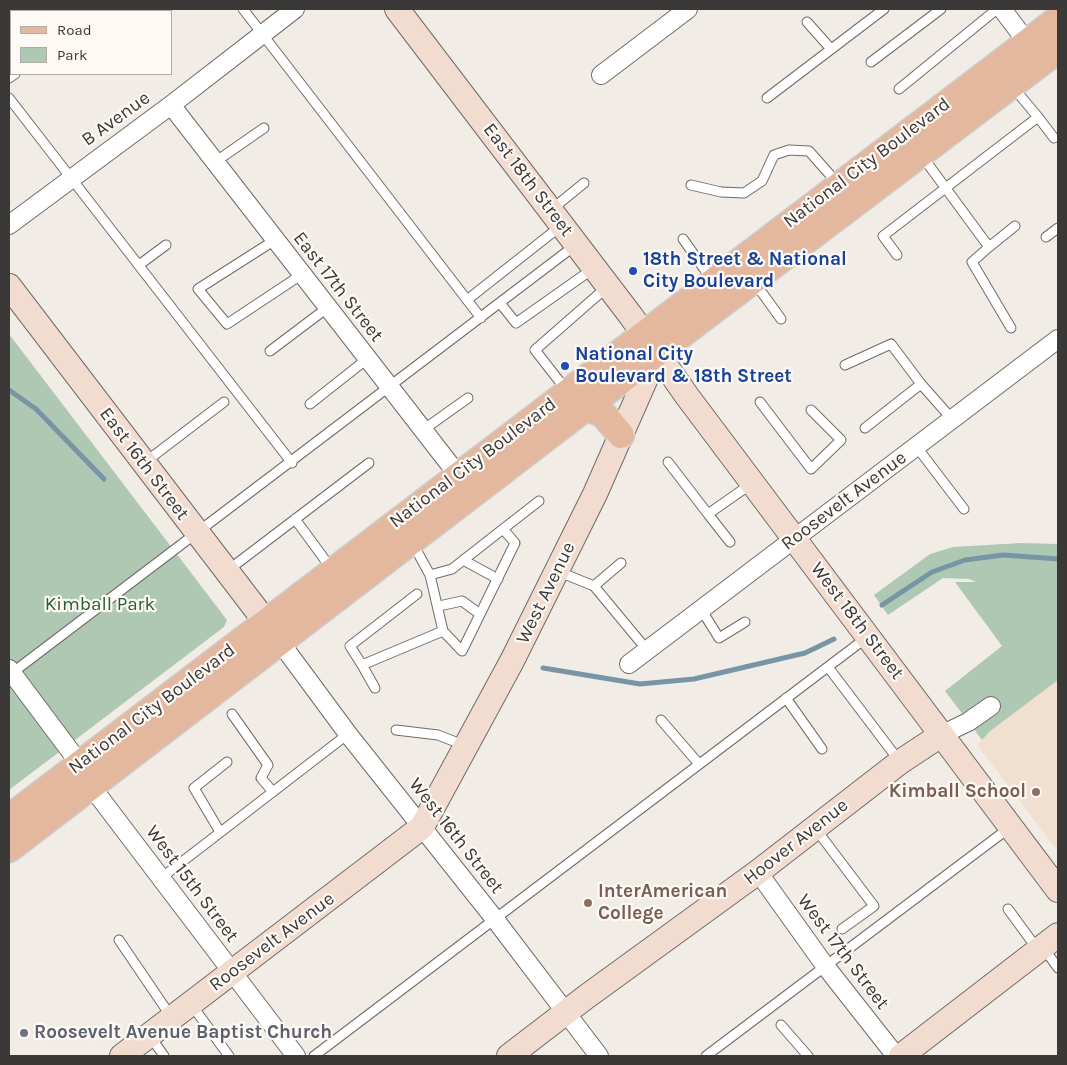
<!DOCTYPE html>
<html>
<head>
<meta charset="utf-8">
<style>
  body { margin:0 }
  #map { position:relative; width:1067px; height:1065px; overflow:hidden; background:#f2ece7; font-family:Karla,sans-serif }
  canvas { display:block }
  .frame { position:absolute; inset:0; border:10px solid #3b3937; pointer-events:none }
  .legend { position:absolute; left:10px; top:10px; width:162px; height:65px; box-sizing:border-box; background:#fef9f5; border:1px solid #b0aca9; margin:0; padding:6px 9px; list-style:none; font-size:15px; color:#3b3937 }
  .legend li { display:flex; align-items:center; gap:10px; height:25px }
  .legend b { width:25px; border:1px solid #b0aca9 }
</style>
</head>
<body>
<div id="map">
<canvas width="1067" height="1065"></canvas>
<div class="frame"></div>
<ul class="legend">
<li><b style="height:6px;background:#e4b89e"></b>Road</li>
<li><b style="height:14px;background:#aec8b3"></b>Park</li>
</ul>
</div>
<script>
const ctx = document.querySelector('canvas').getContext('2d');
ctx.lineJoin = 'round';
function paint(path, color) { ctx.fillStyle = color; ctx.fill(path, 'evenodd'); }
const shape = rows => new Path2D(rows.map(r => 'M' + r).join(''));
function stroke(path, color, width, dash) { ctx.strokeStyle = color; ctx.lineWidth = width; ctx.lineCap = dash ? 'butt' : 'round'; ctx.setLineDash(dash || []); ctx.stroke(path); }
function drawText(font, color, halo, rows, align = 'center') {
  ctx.font = font + ' Karla,sans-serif'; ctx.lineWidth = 4.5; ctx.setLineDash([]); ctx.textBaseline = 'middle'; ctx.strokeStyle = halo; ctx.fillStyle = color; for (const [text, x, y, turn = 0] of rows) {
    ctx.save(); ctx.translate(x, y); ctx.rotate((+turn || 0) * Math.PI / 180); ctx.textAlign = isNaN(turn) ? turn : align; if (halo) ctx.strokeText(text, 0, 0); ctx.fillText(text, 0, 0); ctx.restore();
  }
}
paint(shape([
  [1058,680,1058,851,977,745,989,732]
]), '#f1e0cf');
paint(shape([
  [9,334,227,620,224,627,9,790],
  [1021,543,1058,544,1058,680,989,732,982,740,945,691,1002,646,955,582,976,582,969,579,943,578,888,615,874,595,930,554,953,547]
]), '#aec8b3');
stroke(shape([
  [9,390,36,409,104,479],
  [882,605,932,572,965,560,1003,555,1058,559],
  [543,668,640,684,694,679,805,653,834,639]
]), '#7895a6', 5);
const lane = shape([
  [243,9,481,318],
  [96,11,99,9],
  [807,22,831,49],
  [871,62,941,9],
  [9,78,15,74],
  [1012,86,1038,117],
  [899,89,997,9],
  [9,98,292,463],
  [767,98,884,9],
  [922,156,989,247,972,262,1011,328],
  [215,162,264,128],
  [691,185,721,192,744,193,762,181,774,155,789,150,809,151,839,185],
  [551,210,584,183],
  [1046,237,1058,228],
  [683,239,712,280],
  [275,240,198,289,227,324,301,275],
  [989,247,1015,226],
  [897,255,883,236,1038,117,1054,138],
  [139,265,166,245],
  [755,283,781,319],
  [467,300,562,225],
  [500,303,516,323,594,268],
  [270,351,327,308],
  [845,365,891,344,921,384],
  [567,391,535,350,607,287],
  [760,402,811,469,841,440,811,410],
  [310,404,367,359],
  [865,428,921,384,952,419],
  [423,430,468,398],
  [916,446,964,509],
  [668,462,708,514,751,484],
  [144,463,224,402],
  [708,514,730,542],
  [295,519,331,568],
  [463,560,498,579],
  [227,571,369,463],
  [557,571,594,586,647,650],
  [430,575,452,569,503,529],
  [594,586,621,563],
  [439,606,462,601,480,614],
  [701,609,719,638,745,622],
  [443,631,462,651,515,543,503,529,539,501],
  [362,665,350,646,417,594],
  [828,667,900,762],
  [12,673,577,244],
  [375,688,362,665,443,631,430,575,413,544],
  [786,698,822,749],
  [232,714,268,765,261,778,273,792],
  [661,720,699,764],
  [396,730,438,735,466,746],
  [815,828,874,906,842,929],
  [220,832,194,788,227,762],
  [161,878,348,734],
  [1008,909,1038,950],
  [119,940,172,1018],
  [1043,947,1058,968],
  [191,1004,229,1056],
  [781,1025,808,1056],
  [150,1036,164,1056],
  [314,1056,866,638],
  [706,1056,1009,828]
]);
const street = shape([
  [1002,9,1033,50],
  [601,75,688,9],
  [171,105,465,484],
  [9,225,171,105,295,9],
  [280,642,348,734,494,918,599,1056],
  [629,664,1058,339],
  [9,669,80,764],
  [941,735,968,722,991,706],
  [91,786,296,1056],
  [758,872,826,967,896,1056]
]);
const secondary = shape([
  [397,9,631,316,687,396,1058,890],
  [9,286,278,638],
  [122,1056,422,827,512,661,595,494,657,353],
  [509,1056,586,997,758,872,900,762,941,735],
  [901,1056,1058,935]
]);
const primary = shape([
  [586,407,603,414,621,435],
  [9,818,1058,19],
  [9,849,657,353,1058,50]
]);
stroke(lane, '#706b67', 11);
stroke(street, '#706b67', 20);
stroke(secondary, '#706b67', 26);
stroke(primary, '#cccccb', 29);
stroke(lane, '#fff', 9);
stroke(street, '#fff', 18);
stroke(secondary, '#f2dccf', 24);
stroke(primary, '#e4b89e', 26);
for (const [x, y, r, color] of [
  [633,271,5,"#1a4fb4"],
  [565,366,5,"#1a4fb4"],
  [1036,792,5,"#8d6e63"],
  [588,903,5,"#8d6e63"],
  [24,1033,5,"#6b7280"]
]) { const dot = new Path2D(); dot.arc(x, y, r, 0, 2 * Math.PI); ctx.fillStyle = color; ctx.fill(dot); stroke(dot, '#fef9f5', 2); }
drawText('19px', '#3b3937', '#fef9f5', [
  ["B Avenue",116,119,-36],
  ["National City Boulevard",867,163,-37],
  ["East 18th Street",528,180,53],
  ["East 17th Street",338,287,52],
  ["National City Boulevard",473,463,-37],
  ["East 16th Street",144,464,53],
  ["Roosevelt Avenue",844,501,-37],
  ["West Avenue",546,593,-64],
  ["West 18th Street",857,621,53],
  ["National City Boulevard",152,709,-37],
  ["West 16th Street",456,836,52],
  ["Hoover Avenue",796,842,-38],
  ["West 15th Street",192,884,53],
  ["Roosevelt Avenue",272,942,-37],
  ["West 17th Street",843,952,53]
]);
drawText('bold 19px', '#164399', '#fef9f5', [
  ["18th Street & National",643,260],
  ["City Boulevard",643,282],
  ["National City",575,355],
  ["Boulevard & 18th Street",575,377]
], 'left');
drawText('19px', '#245e37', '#fef9f5', [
  ["Kimball Park",100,605]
]);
drawText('bold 19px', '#785e54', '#fef9f5', [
  ["Kimball School",1026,792],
  ["InterAmerican",598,892,"left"],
  ["College",598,914,"left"]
], 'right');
drawText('bold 19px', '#5b616d', '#fef9f5', [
  ["Roosevelt Avenue Baptist Church",34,1033]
], 'left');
</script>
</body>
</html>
